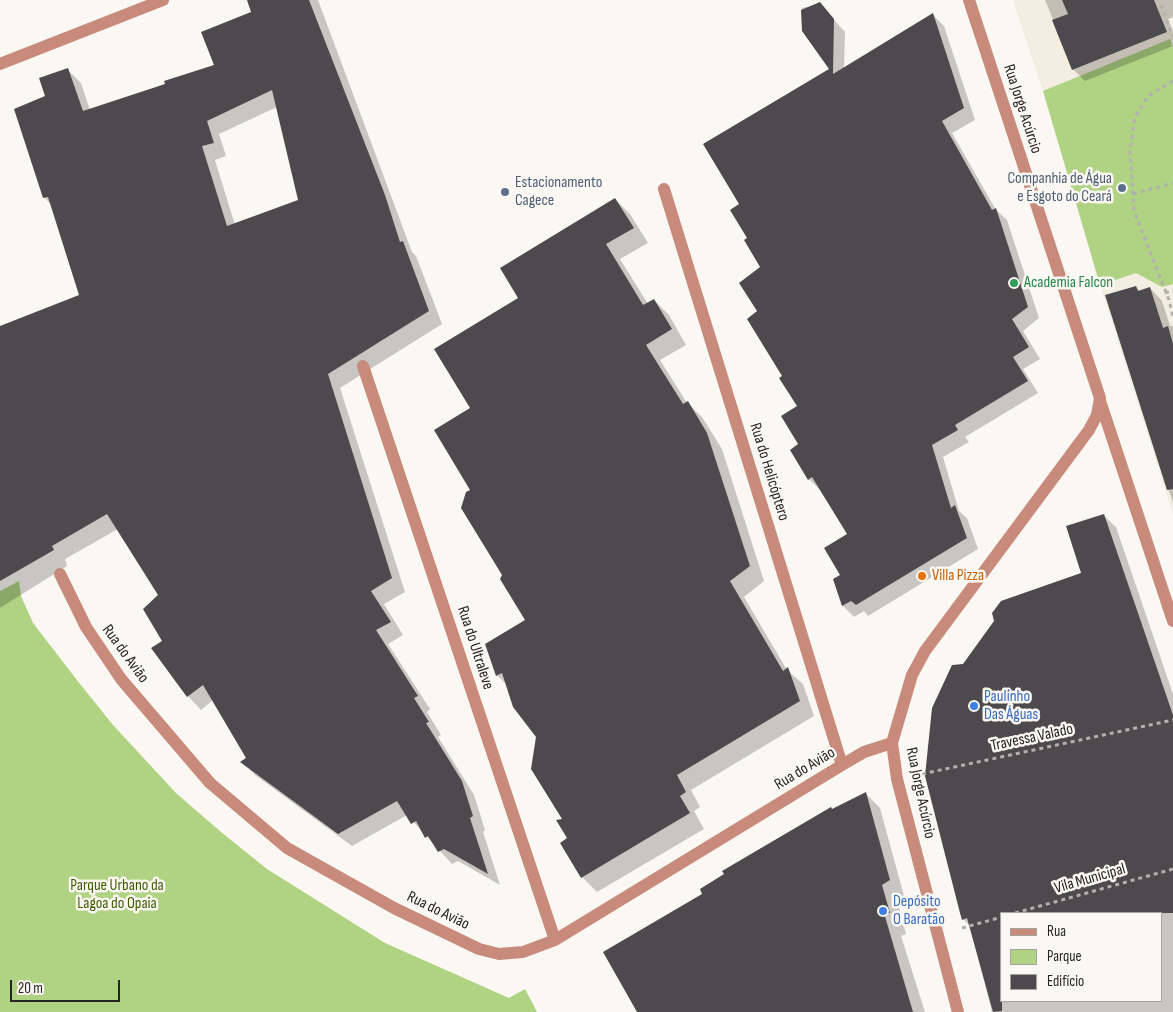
<!DOCTYPE html>
<html>
<head>
<meta charset="utf-8">
<style>
  body { margin:0 }
  #map { position:relative; width:1173px; height:1012px; overflow:hidden; background:#fbf8f3; font-family:"Sofia Sans Condensed",sans-serif }
  canvas { display:block }
  .legend { position:absolute; left:1000px; top:912px; width:162px; height:90px; box-sizing:border-box; background:#fbf8f3; border:1px solid #a6a4a0; margin:0; padding:6px 9px; list-style:none; font-size:15px; color:#262524 }
  .legend li { display:flex; align-items:center; gap:10px; height:25px }
  .legend b { width:25px; border:1px solid #a6a4a0 }
  .scale { position:absolute; left:10px; top:980px; width:110px; height:22px; box-sizing:border-box; border:2px solid #262524; border-top:0; padding-left:6px; font-size:15px; line-height:18px; white-space:nowrap; color:#262524; -webkit-text-stroke:4px #fbf8f3; paint-order:stroke }
</style>
</head>
<body>
<div id="map">
<canvas width="1173" height="1012"></canvas>
<ul class="legend">
<li><b style="height:6px;background:#c78a7b"></b>Rua</li>
<li><b style="height:14px;background:#afd383"></b>Parque</li>
<li><b style="height:14px;background:#4d4a4d"></b>Edifício</li>
</ul>
<div class="scale">20 m</div>
</div>
<script>
const ctx = document.querySelector('canvas').getContext('2d');
ctx.lineJoin = 'round';
function paint(path, color) { ctx.fillStyle = color; ctx.fill(path, 'evenodd'); }
const shape = rows => new Path2D(rows.map(r => 'M' + r).join(''));
function stroke(path, color, width, dash) { ctx.strokeStyle = color; ctx.lineWidth = width; ctx.lineCap = dash ? 'butt' : 'round'; ctx.setLineDash(dash || []); ctx.stroke(path); }
function drawText(font, color, halo, rows, align = 'center') {
  ctx.font = font + ' "Sofia Sans Condensed",sans-serif'; ctx.lineWidth = 5; ctx.setLineDash([]); ctx.textBaseline = 'middle'; ctx.strokeStyle = halo; ctx.fillStyle = color; for (const [text, x, y, turn = 0] of rows) {
    ctx.save(); ctx.translate(x, y); ctx.rotate((+turn || 0) * Math.PI / 180); ctx.textAlign = isNaN(turn) ? turn : align; if (halo) ctx.strokeText(text, 0, 0); ctx.fillText(text, 0, 0); ctx.restore();
  }
}
paint(shape([
  [1013,0,1173,0,1173,515,1100,285,1043,91]
]), '#f4ede1');
paint(shape([
  [1170,39,1173,48,1173,284,1162,287,1136,273,1100,285,1043,91],
  [19,581,21,596,33,623,80,684,113,725,176,793,221,832,267,869,385,943,509,998,525,989,537,1012,0,1012,0,591]
]), '#afd383');
paint(shape([
  [248,0,318,0,412,252,416,256,442,324,340,388,405,592,384,604,403,635,388,644,430,709,427,712,441,735,438,737,474,795,485,830,483,832,500,885,458,861,452,864,407,815,352,846,255,775,242,762,248,758,213,700,201,710,188,696,164,642,160,595,118,529,65,559,67,566,0,608,0,328,81,296,51,205,44,197,46,97,68,70,81,83,90,110,167,85,216,66,253,13],
  [277,107,299,201,235,225,215,160,226,156,219,134],
  [1045,0,1173,0,1173,17,1168,19,1173,32,1173,46,1085,81,1073,69],
  [820,4,845,32,844,69,933,15,944,26,975,120,952,133,996,210,1007,220,1039,318,1023,331,1040,359,1023,369,1038,393,965,437,969,442,943,457,959,511,967,518,978,549,868,616,864,611,854,617,843,606,835,580,842,575,849,535,820,490,809,479,800,445,798,407,784,376,762,267,749,239,740,205,830,70,803,30,802,8],
  [615,199,630,214,648,243,620,259,648,304,654,300,669,315,686,345,660,360,687,403,702,417,722,449,764,581,744,597,787,670,803,684,814,716,691,790,700,807,694,811,704,829,597,892,582,877,537,736,508,686,497,675,527,620,503,575,472,490,472,409,520,298],
  [1136,287,1140,291,1150,288,1162,301,1170,326,1173,326,1173,503,1106,296],
  [1103,515,1116,527,1173,694,1173,1012,992,1012,970,926,963,919,964,666,1082,574],
  [1002,913,1162,913,1162,1001,1002,1001],
  [865,793,880,808,904,896,897,900,906,934,901,936,925,1012,638,1012,704,894,832,810]
]), '#0003');
paint(shape([
  [247,0,309,0,385,195,400,242,403,241,429,311,328,374,392,578,371,591,391,622,376,630,418,696,414,698,429,722,426,723,462,781,473,816,470,818,488,874,444,849,438,852,428,836,425,838,416,821,411,824,397,801,338,834,240,762,246,758,203,685,187,697,151,648,162,641,143,609,158,595,107,514,52,546,54,550,0,581,0,326,79,295,48,197,43,198,14,109,45,96,39,78,68,68,83,111,165,84,164,81,214,65,201,32,251,12],
  [272,90,298,200,227,226,202,146,214,143,207,121],
  [1062,0,1154,0,1167,32,1072,70,1052,20,1068,14],
  [820,2,834,19,833,74,933,13,964,108,942,121,992,210,996,208,1028,307,1012,319,1029,347,1013,357,1028,381,955,425,958,430,932,445,951,508,955,505,967,538,856,605,851,601,842,606,833,579,840,575,824,548,847,534,812,477,808,480,790,450,798,444,781,416,797,406,779,378,782,376,747,319,757,311,739,283,760,267,744,240,747,238,730,210,739,204,703,144,829,69,802,31,801,10],
  [615,198,634,228,606,244,643,305,654,299,672,329,646,345,683,404,688,401,707,433,750,566,730,581,783,671,788,667,800,701,677,775,686,792,680,796,690,813,581,878,560,843,567,838,556,820,562,819,531,769,536,737,513,707,502,673,496,676,485,644,525,620,500,579,502,575,461,508,466,492,470,490,434,430,470,408,434,349,518,298,500,268],
  [1136,286,1138,291,1150,287,1163,328,1168,326,1173,344,1173,489,1167,490,1105,295],
  [1104,514,1173,715,1173,913,1002,913,1002,1011,993,1012,967,918,962,920,960,913,925,776,932,708,952,665,963,664,994,621,992,613,1001,601,1081,573,1066,526],
  [866,792,890,880,882,885,890,913,884,913,913,1012,637,1012,603,952,702,894,700,889,724,874,722,871,831,807,832,809]
]), '#4d4a4d');
stroke(shape([
  [1161,5,1173,37],
  [1173,81,1148,96,1135,117,1130,152,1134,211,1169,300,1173,317],
  [1133,194,1173,183],
  [1165,293,1173,290],
  [922,774,1173,720],
  [1015,913,1173,869],
  [962,928,1002,917]
]), '#b3b1ad', 3, [4, 4]);
stroke(shape([
  [0,64,163,0],
  [664,189,842,765],
  [363,366,555,940],
  [1100,401,1173,621],
  [60,574,86,627,121,679,210,783,287,848,394,908,479,949,499,954,523,952,555,940,842,765,864,752,892,743],
  [958,1012,897,779,892,743,912,675,925,651,1089,430,1097,415,1100,398,969,0]
]), '#c78a7b', 12);
for (const [x, y, r, color] of [
  [1122,188,5,"#5c6f8a"],
  [505,192,5,"#5c6f8a"],
  [1014,283,5,"#2e9e5b"],
  [922,576,5,"#e8710a"],
  [974,706,5,"#3f7fe0"],
  [883,911,5,"#3f7fe0"]
]) { const dot = new Path2D(); dot.arc(x, y, r, 0, 2 * Math.PI); ctx.fillStyle = color; ctx.fill(dot); stroke(dot, '#fbf8f3', 2); }
drawText('16px', '#262524', '#fbf8f3', [
  ["Rua Jorge Acúrcio",1022,109,72],
  ["Rua do Helicóptero",769,472,73],
  ["Rua do Ultraleve",475,648,72],
  ["Rua do Avião",125,654,54],
  ["Travessa Valado",1032,738,-12],
  ["Rua do Avião",805,769,-31],
  ["Rua Jorge Acúrcio",920,793,78],
  ["Vila Municipal",1090,879,-16],
  ["Rua do Avião",438,911,26]
]);
drawText('16px', '#4e5e75', '#fbf8f3', [
  ["Companhia de Água",1112,179],
  ["e Esgoto do Ceará",1112,197],
  ["Estacionamento",515,183,"left"],
  ["Cagece",515,201,"left"]
], 'right');
drawText('16px', '#27864d', '#fbf8f3', [
  ["Academia Falcon",1024,283]
], 'left');
drawText('16px', '#c56008', '#fbf8f3', [
  ["Villa Pizza",932,576]
], 'left');
drawText('16px', '#366cbe', '#fbf8f3', [
  ["Paulinho",984,697],
  ["Das Águas",984,715],
  ["Depósito",893,902],
  ["O Baratão",893,920]
], 'left');
drawText('16px', '#3d5b00', '#fbf8f3', [
  ["Parque Urbano da",117,886],
  ["Lagoa do Opaia",117,904]
]);
</script>
</body>
</html>
